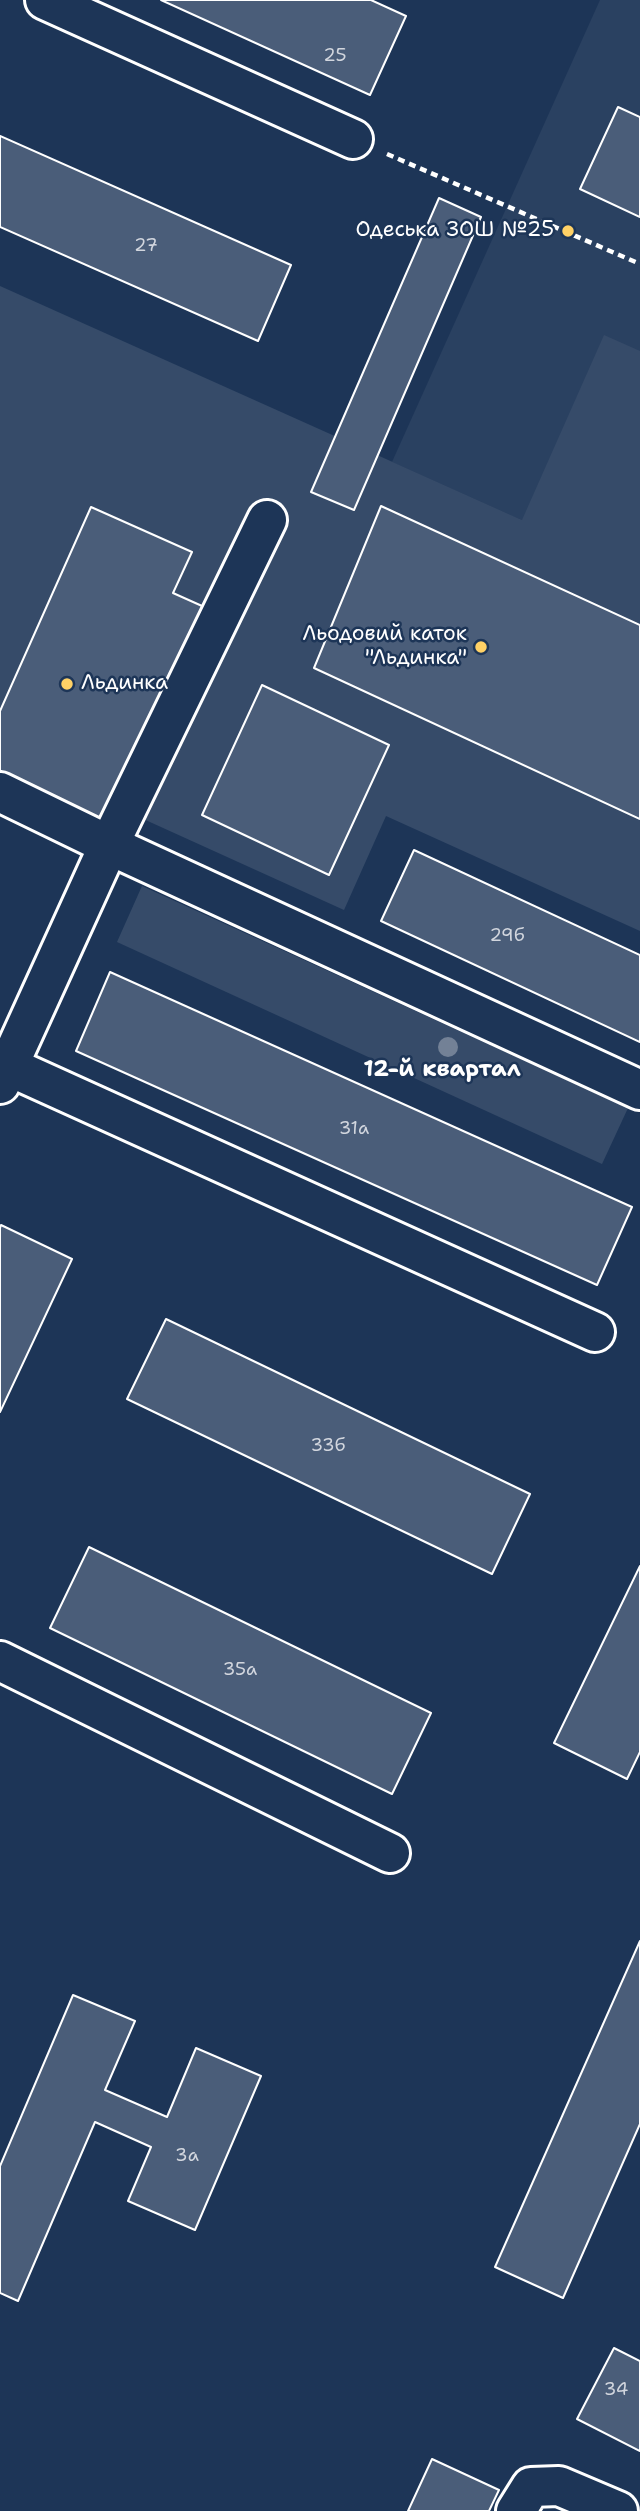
<!DOCTYPE html>
<html>
<head>
<meta charset="utf-8">
<style>
  body { margin:0 }
  canvas { display:block; background:#1d3557 }
</style>
</head>
<body>
<canvas width="640" height="2511"></canvas>
<script>
const ctx = document.querySelector('canvas').getContext('2d');
ctx.lineJoin = 'round';
function paint(path, color) { ctx.fillStyle = color; ctx.fill(path, 'evenodd'); }
const shape = rows => new Path2D(rows.map(r => 'M' + r).join(''));
function stroke(path, color, width, dash) { ctx.strokeStyle = color; ctx.lineWidth = width; ctx.lineCap = dash ? 'butt' : 'round'; ctx.setLineDash(dash || []); ctx.stroke(path); }
function drawText(font, color, halo, rows, align = 'center') {
  ctx.font = font + ' "Shantell Sans",sans-serif'; ctx.lineWidth = 5; ctx.setLineDash([]); ctx.textBaseline = 'middle'; ctx.strokeStyle = halo; ctx.fillStyle = color; for (const [text, x, y, turn = 0] of rows) {
    ctx.save(); ctx.translate(x, y); ctx.rotate((+turn || 0) * Math.PI / 180); ctx.textAlign = isNaN(turn) ? turn : align; if (halo) ctx.strokeText(text, 0, 0); ctx.fillText(text, 0, 0); ctx.restore();
  }
}
paint(shape([
  [600,0,640,0,640,573,392,462]
]), '#2a4161');
paint(shape([
  [0,286,522,520,604,335,640,351,640,931,386,816,344,910,0,754],
  [142,886,628,1108,602,1164,117,942]
]), '#364b69');
const building = shape([
  [161,0,371,0,406,16,370,95,161,0],
  [618,107,640,117,640,217,580,189,618,107],
  [0,136,291,265,258,341,0,227,0,136],
  [439,198,481,217,354,510,311,492,439,198],
  [381,506,640,625,640,819,314,668,381,506],
  [91,507,192,552,173,593,211,610,113,828,0,778,0,711,91,507],
  [262,685,389,745,329,875,202,815,262,685],
  [414,850,640,955,640,1042,381,921,414,850],
  [110,972,632,1207,597,1285,76,1051,110,972],
  [1,1225,72,1259,0,1412,0,1228,1,1225],
  [166,1319,530,1494,492,1574,127,1399,166,1319],
  [89,1547,431,1713,392,1794,50,1628,89,1547],
  [640,1566,640,1752,627,1779,554,1743,640,1566],
  [640,1941,640,2124,563,2298,495,2267,640,1941],
  [73,1995,135,2021,105,2090,167,2117,196,2048,261,2076,195,2230,128,2201,151,2147,95,2122,18,2301,0,2293,0,2166,73,1995],
  [614,2348,640,2361,640,2451,577,2419,614,2348],
  [432,2459,499,2490,489,2511,408,2511,432,2459]
]);
paint(building, '#4a5d79');
stroke(building, '#fff', 2);
const minor = shape([
  [45,0,353,139],
  [0,792,109,845,640,1090],
  [8,1066,595,1332],
  [0,1084,109,845,267,520],
  [0,1661,390,1853],
  [516,2511,531,2487,559,2486,618,2511]
]);
stroke(minor, '#fff', 44);
stroke(shape([
  [387,154,640,264]
]), '#fff', 4.5, [7, 5]);
stroke(minor, '#1d3557', 38);
ctx.fillStyle = '#738196';
for (const [x, y] of [
  [448,1047]
]) { ctx.beginPath(); ctx.arc(x, y, 10, 0, 2 * Math.PI); ctx.fill(); }
for (const [x, y, r, color] of [
  [568,231,7,"#ffd166"],
  [481,647,7,"#ffd166"],
  [67,684,7,"#ffd166"]
]) { const dot = new Path2D(); dot.arc(x, y, r, 0, 2 * Math.PI); ctx.fillStyle = color; ctx.fill(dot); stroke(dot, '#1d3557', 2.5); }
drawText('18px', '#d2d6de', null, [
  ["25",335,56],
  ["27",146,246],
  ["29б",507,936],
  ["31а",354,1129],
  ["33б",328,1446],
  ["35а",240,1670],
  ["3а",187,2156],
  ["34",616,2390]
]);
drawText('21px', '#fff', '#1d3557', [
  ["Одеська ЗОШ №25",554,231],
  ["Льодовий каток",467,635],
  ["\"Льдинка\"",467,659],
  ["Льдинка",81,684,"left"]
], 'right');
drawText('bold 23px', '#fff', '#1d3557', [
  ["12-й квартал",442,1070]
]);
</script>
</body>
</html>
